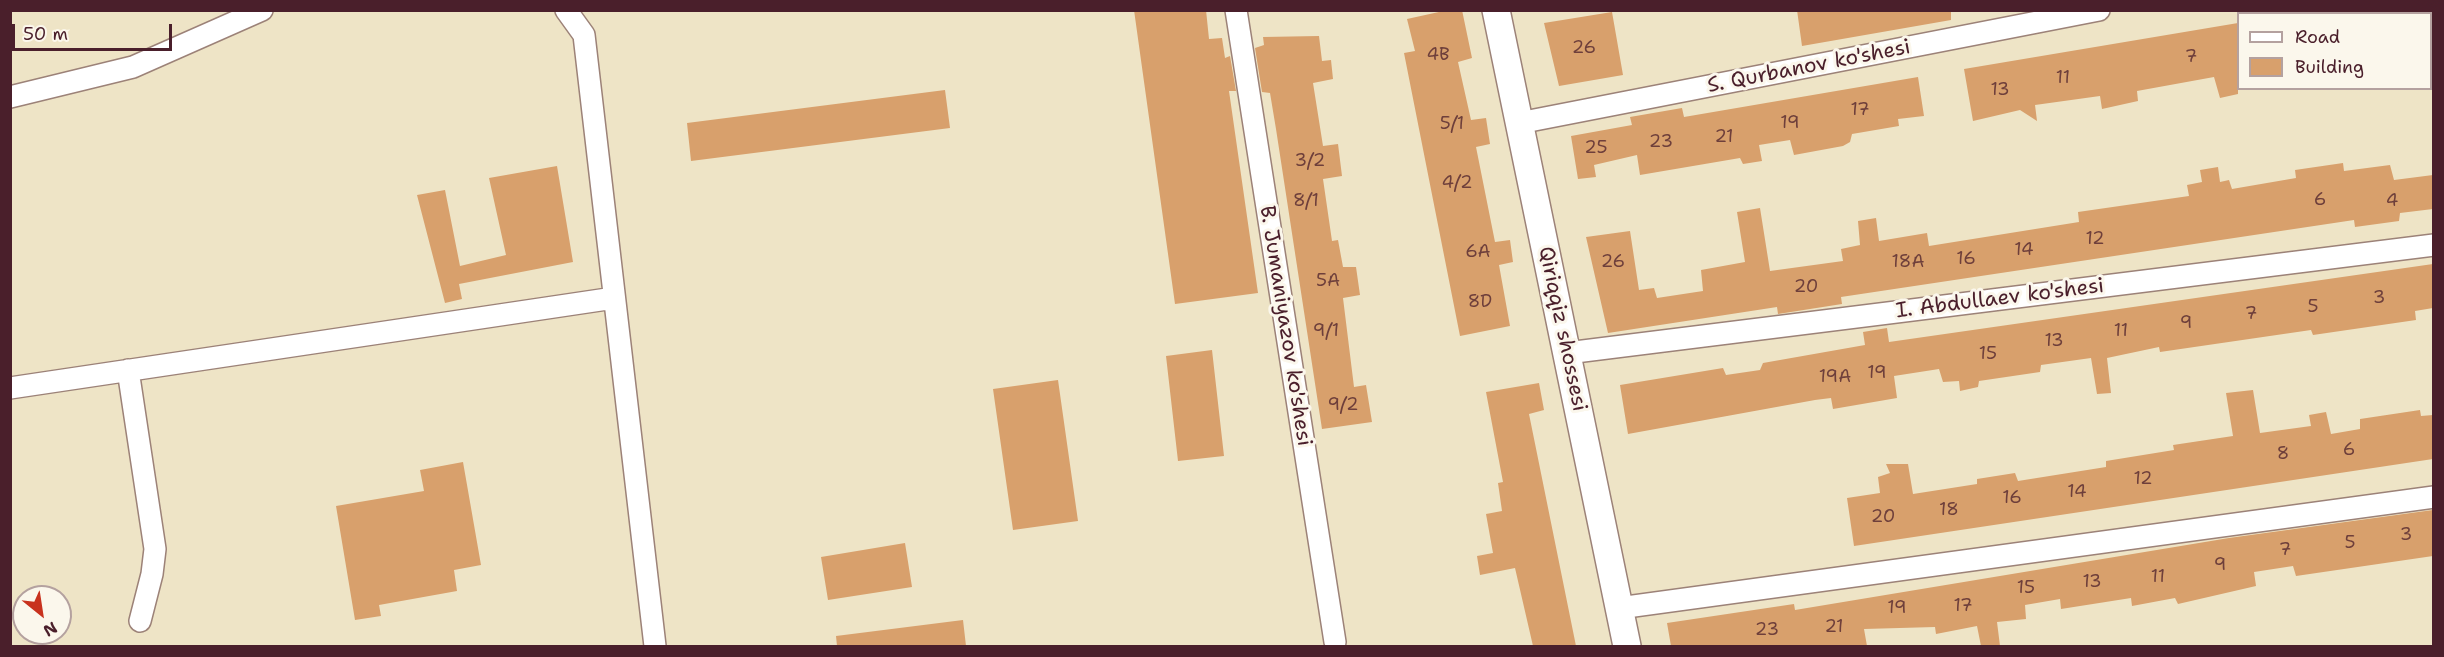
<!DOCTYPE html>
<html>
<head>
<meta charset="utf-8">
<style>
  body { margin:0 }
  #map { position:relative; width:2444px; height:657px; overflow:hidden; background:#eee4c6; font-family:"Shantell Sans",sans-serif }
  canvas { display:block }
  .frame { position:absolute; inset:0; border:12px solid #4a1f2b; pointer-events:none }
  .legend { position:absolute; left:2237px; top:12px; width:195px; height:78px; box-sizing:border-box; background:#fbf7ec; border:2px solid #b4a19f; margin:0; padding:8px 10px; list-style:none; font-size:18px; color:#4a1f2b }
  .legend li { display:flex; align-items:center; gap:12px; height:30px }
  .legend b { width:30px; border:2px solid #b4a19f }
  .north { position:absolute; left:12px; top:585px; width:60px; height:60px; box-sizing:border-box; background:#fbf7ec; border:2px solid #b4a19f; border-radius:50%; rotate:150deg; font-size:16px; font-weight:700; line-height:24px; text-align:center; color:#4a1f2b }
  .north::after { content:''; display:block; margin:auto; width:21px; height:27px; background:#c8321e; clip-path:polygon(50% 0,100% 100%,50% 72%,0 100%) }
  .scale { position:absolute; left:12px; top:24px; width:160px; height:27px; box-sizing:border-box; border:3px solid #4a1f2b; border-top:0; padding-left:8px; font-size:18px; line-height:21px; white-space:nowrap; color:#4a1f2b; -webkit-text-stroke:4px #fbf7ec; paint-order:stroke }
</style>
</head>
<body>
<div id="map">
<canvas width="2444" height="657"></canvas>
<div class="frame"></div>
<ul class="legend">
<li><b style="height:8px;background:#fff"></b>Road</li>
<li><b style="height:16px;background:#d8a06c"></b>Building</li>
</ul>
<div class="north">N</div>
<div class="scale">50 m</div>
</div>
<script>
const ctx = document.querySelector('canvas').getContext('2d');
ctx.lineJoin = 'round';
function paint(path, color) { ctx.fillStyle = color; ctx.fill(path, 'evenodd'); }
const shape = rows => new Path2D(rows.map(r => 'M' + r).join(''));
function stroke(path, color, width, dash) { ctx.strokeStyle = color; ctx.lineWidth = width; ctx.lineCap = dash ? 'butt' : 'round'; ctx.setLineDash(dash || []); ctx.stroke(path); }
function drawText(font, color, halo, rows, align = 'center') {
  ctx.font = font + ' "Shantell Sans",sans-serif'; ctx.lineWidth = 6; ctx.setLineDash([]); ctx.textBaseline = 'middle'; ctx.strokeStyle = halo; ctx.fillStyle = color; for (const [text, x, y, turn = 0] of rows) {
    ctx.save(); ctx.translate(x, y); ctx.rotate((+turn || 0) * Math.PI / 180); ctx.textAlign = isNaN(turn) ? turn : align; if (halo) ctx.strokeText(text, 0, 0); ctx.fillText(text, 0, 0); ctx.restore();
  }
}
paint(shape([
  [1134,10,1206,10,1209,39,1222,38,1225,58,1230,56,1236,91,1229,91,1258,293,1175,304],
  [1448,10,1462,10,1472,58,1458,62,1471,120,1486,118,1490,144,1476,147,1495,242,1510,240,1513,262,1499,265,1510,326,1460,336,1404,53,1415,51,1407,19],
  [1797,10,1951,10,1951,20,1802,46],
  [1612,12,1623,75,1559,86,1544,23],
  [2238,23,2238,94,2220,98,2214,77,2137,91,2138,101,2102,109,2100,96,2035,105,2037,121,2020,110,1973,121,1964,69],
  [1319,36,1322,61,1331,60,1333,79,1313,83,1323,146,1338,144,1342,176,1323,179,1332,241,1338,240,1343,267,1356,267,1360,295,1343,298,1354,387,1366,385,1372,422,1322,429,1276,129,1270,93,1262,92,1255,48,1264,45,1263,37],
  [1918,77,1924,116,1898,119,1899,126,1852,134,1850,142,1843,146,1794,155,1790,140,1759,145,1762,161,1743,164,1740,158,1640,175,1637,155,1594,165,1596,177,1578,179,1571,136,1632,125,1630,117,1682,108,1684,117],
  [945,90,950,128,691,161,687,123],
  [2343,163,2344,171,2390,165,2394,180,2433,175,2433,209,2400,213,2399,221,2355,227,2354,220,1841,297,1842,304,1778,314,1777,307,1608,333,1586,237,1630,231,1639,290,1654,288,1657,298,1703,291,1701,270,1745,262,1737,212,1760,208,1770,271,1843,261,1841,249,1860,245,1858,221,1876,218,1879,241,1927,233,1929,246,2079,222,2078,212,2189,196,2187,185,2202,182,2200,170,2218,167,2220,182,2229,180,2232,189,2296,178,2295,170],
  [557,166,573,262,459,284,462,299,445,303,417,195,445,190,460,266,506,255,489,178],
  [2433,264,2433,308,2415,311,2416,320,2313,335,2311,330,2160,352,2159,347,2107,358,2111,393,2097,394,2091,358,2041,365,2040,372,1979,381,1978,387,1960,391,1959,381,1943,382,1939,369,1894,376,1897,398,1833,409,1831,398,1815,400,1628,434,1620,385,1723,368,1726,375,1760,370,1763,363,1865,345,1863,332,1887,328,1889,342],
  [1212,350,1224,456,1178,461,1166,356],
  [1058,380,1078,521,1013,530,993,389],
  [1539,383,1544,410,1529,414,1576,646,1533,646,1515,568,1480,575,1477,556,1493,553,1486,514,1502,511,1498,483,1503,482,1486,392],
  [2253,390,2260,433,2311,426,2309,415,2326,412,2331,434,2360,429,2360,419,2420,410,2421,416,2433,415,2433,459,1854,546,1847,498,1880,493,1878,477,1890,473,1886,464,1908,464,1913,494,1977,484,1977,479,2015,473,2018,481,2106,467,2106,461,2174,450,2173,445,2233,436,2226,393],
  [463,462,481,565,454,570,457,591,379,605,381,616,355,620,336,506,424,491,420,470],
  [2433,510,2433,556,2296,576,2293,566,2254,572,2256,586,2178,604,2175,598,2132,606,2131,598,2061,609,2060,599,2025,605,2026,619,1997,622,2000,646,1981,646,1977,626,1936,634,1935,627,1864,629,1867,646,1671,646,1667,623,1794,604,1795,610,2229,538],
  [905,543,912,587,828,600,821,557],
  [963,620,966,646,837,646,836,636]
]), '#d8a06c');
const minor = shape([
  [566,10,584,35,655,646],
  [1236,10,1335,642],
  [10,97,133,67,262,10],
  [1519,123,2099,10],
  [1567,353,2434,245],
  [128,370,155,549,152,574,140,621],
  [10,388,614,298],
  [1619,608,2434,497]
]);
const major = shape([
  [1496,10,1627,646]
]);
stroke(minor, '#9c8278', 24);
stroke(major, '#9c8278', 30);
stroke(minor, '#fff', 21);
stroke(major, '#fff', 27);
drawText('18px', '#6e3f3b', null, [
  ["26",1584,48],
  ["4B",1438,55],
  ["7",2191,57],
  ["11",2063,78],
  ["13",2000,90],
  ["17",1860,110],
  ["19",1790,123],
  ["5/1",1452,124],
  ["21",1724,137],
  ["23",1661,142],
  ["25",1596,148],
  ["3/2",1310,161],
  ["4/2",1457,183],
  ["6",2320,200],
  ["8/1",1306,201],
  ["4",2392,201],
  ["12",2095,239],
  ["14",2024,250],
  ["6A",1478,252],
  ["16",1966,259],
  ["26",1613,262],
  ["18A",1908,262],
  ["5A",1328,281],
  ["20",1806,287],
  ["3",2379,298],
  ["8D",1480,302],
  ["5",2313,307],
  ["7",2251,314],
  ["9",2186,323],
  ["9/1",1326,331],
  ["11",2121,331],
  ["13",2054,341],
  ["15",1988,354],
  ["19",1877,373],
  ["19A",1835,377],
  ["9/2",1343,405],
  ["6",2349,450],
  ["8",2283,454],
  ["12",2143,479],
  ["14",2077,492],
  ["16",2012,498],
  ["18",1949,510],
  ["20",1883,517],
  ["3",2406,535],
  ["5",2350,543],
  ["7",2285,550],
  ["9",2220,565],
  ["11",2158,577],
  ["13",2092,582],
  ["15",2026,588],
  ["17",1963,606],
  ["19",1897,608],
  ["21",1834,627],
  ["23",1767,630]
]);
drawText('21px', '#4a1f2b', '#fbf7ec', [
  ["S. Qurbanov ko'shesi",1809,67,-11],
  ["I. Abdullaev ko'shesi",2000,299,-7],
  ["B. Jumaniyazov ko'shesi",1285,326,81],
  ["Qiriqqiz shossesi",1562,329,78]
]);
</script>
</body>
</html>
